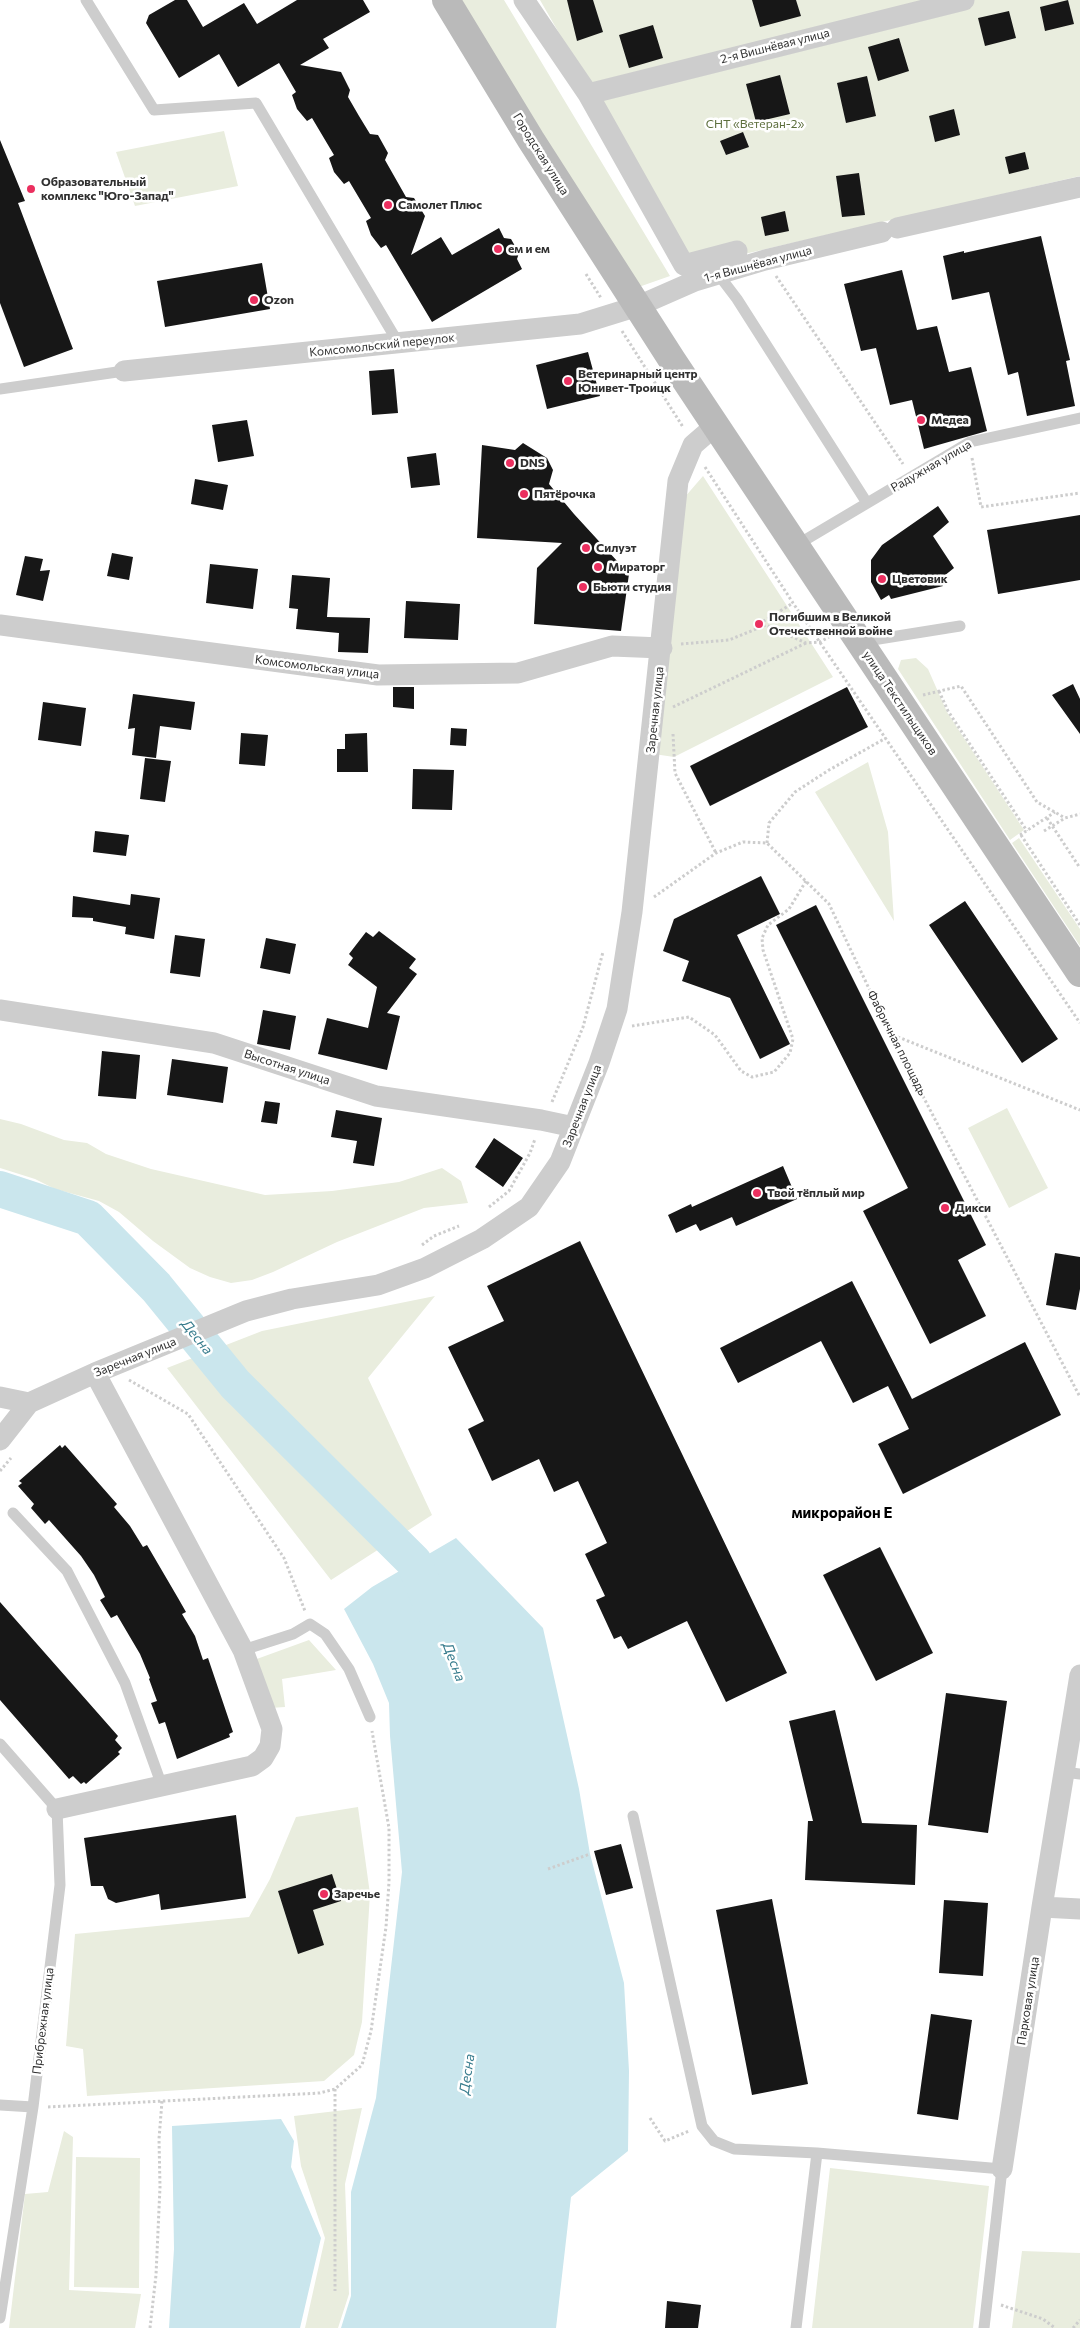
<!DOCTYPE html>
<html>
<head>
<meta charset="utf-8">
<style>
  body { margin:0 }
  canvas { display:block; background:#fff }
</style>
</head>
<body>
<canvas width="1080" height="2328"></canvas>
<script>
const ctx = document.querySelector('canvas').getContext('2d');
ctx.lineJoin = 'round';
function paint(path, color) { ctx.fillStyle = color; ctx.fill(path, 'evenodd'); }
const shape = rows => new Path2D(rows.map(r => 'M' + r).join(''));
function stroke(path, color, width, dash) { ctx.strokeStyle = color; ctx.lineWidth = width; ctx.lineCap = dash ? 'butt' : 'round'; ctx.setLineDash(dash || []); ctx.stroke(path); }
function drawText(font, color, halo, rows, align = 'center') {
  ctx.font = font + ' Commissioner,sans-serif'; ctx.lineWidth = 5; ctx.setLineDash([]); ctx.textBaseline = 'middle'; ctx.strokeStyle = halo; ctx.fillStyle = color; for (const [text, x, y, turn = 0] of rows) {
    ctx.save(); ctx.translate(x, y); ctx.rotate((+turn || 0) * Math.PI / 180); ctx.textAlign = isNaN(turn) ? turn : align; if (halo) ctx.strokeText(text, 0, 0); ctx.fillText(text, 0, 0); ctx.restore();
  }
}
paint(shape([
  [457,0,504,0,670,276,633,289],
  [540,0,1080,0,1080,176,693,266],
  [224,131,238,186,135,206,116,152],
  [703,476,833,677,674,757,654,754,684,498],
  [916,658,928,669,947,712,1024,830,1010,840,898,669,901,660],
  [868,762,888,832,894,921,815,792],
  [1019,838,1080,929,1080,946,1012,843],
  [1007,1108,1048,1188,1009,1208,968,1128],
  [0,1119,21,1124,64,1140,87,1143,106,1154,151,1169,265,1195,332,1191,399,1182,442,1168,461,1181,468,1203,424,1208,337,1242,273,1272,252,1280,231,1283,210,1277,190,1268,153,1241,119,1212,99,1201,55,1189,35,1179,0,1168],
  [435,1296,368,1378,432,1515,331,1580,167,1368,262,1331],
  [309,1640,336,1670,282,1679,285,1707,270,1708,254,1660],
  [358,1807,370,1894,362,2022,354,2055,324,2081,87,2096,83,2049,66,2046,75,1934,249,1917,270,1879,296,1817],
  [362,2108,345,2184,349,2294,338,2328,305,2328,325,2238,301,2166,294,2116],
  [64,2131,73,2137,69,2290,141,2294,135,2328,9,2328,25,2194,48,2192],
  [76,2157,140,2158,139,2288,74,2287],
  [830,2168,989,2186,973,2328,812,2328],
  [1022,2251,1080,2253,1080,2328,1012,2328]
]), '#e9edde');
paint(shape([
  [456,1538,543,1628,579,1789,590,1854,624,1983,629,2071,628,2151,571,2197,556,2328,341,2328,351,2296,351,2192,376,2098,402,1872,390,1736,389,1703,373,1664,344,1609,372,1587],
  [281,2119,294,2141,291,2167,321,2238,300,2328,169,2328,174,2249,172,2126]
]), '#cae6ed');
stroke(shape([
  [0,1189,88,1218,156,1287,235,1384,414,1562,433,1609]
]), '#cae6ed', 36);
paint(shape([
  [175,0,187,0,203,27,244,3,257,24,297,0,363,0,370,12,323,39,329,48,300,65,341,72,350,90,348,97,359,116,370,134,378,135,388,153,385,160,406,197,414,198,425,216,411,255,441,237,452,255,499,228,504,238,511,239,519,253,517,259,522,269,432,322,386,245,381,248,371,235,366,221,371,218,349,181,344,184,334,172,329,158,334,155,312,118,307,121,297,109,292,95,296,92,279,63,238,87,219,54,179,78,146,23,149,15],
  [567,0,593,0,603,32,577,41],
  [752,0,796,0,801,16,760,27],
  [1068,0,1074,24,1045,31,1040,7],
  [1009,11,1016,38,985,46,978,18],
  [653,25,663,58,629,68,619,35],
  [899,38,909,71,878,81,868,47],
  [780,75,790,114,756,122,746,84],
  [867,76,876,116,846,123,837,83],
  [954,109,960,135,935,142,929,116],
  [743,132,749,147,726,155,720,141],
  [0,140,25,201,18,203,73,349,24,367,0,303],
  [1025,152,1029,169,1009,174,1005,157],
  [859,173,865,215,842,217,836,176],
  [785,211,789,231,765,236,761,217],
  [1041,236,1070,360,1066,361,1075,406,1027,416,1018,372,1008,375,989,292,952,300,943,256,964,251,964,253],
  [262,263,270,309,165,327,157,281],
  [902,270,917,330,937,326,949,372,971,367,987,431,924,449,912,400,890,405,876,348,861,351,844,284],
  [588,352,600,396,547,409,536,365],
  [394,369,398,413,372,415,369,371],
  [247,420,254,456,218,462,212,425],
  [523,443,547,458,553,470,549,484,574,514,629,574,621,631,534,624,537,568,562,543,477,538,482,445,515,450],
  [436,453,440,485,411,488,407,457],
  [195,479,228,485,223,510,191,504],
  [938,506,949,522,933,536,954,568,939,580,943,586,891,599,889,595,881,600,871,582,871,560,882,545],
  [1080,515,1080,580,998,594,987,530],
  [112,553,133,557,129,580,107,576],
  [25,556,43,559,40,571,50,570,43,601,16,595],
  [210,564,258,569,253,609,206,603],
  [292,575,330,578,327,617,370,618,368,653,338,652,339,633,296,629,298,609,289,608],
  [406,601,460,604,458,640,404,638],
  [1073,684,1080,699,1080,734,1052,695],
  [393,687,414,687,414,709,393,707],
  [847,687,868,727,710,806,690,766],
  [133,694,195,702,191,730,160,726,156,758,132,755,135,728,128,729],
  [43,702,86,708,81,746,38,740],
  [451,728,467,729,466,746,450,745],
  [241,733,268,735,265,766,239,764],
  [367,733,368,772,337,772,337,749,345,749,345,734],
  [145,758,171,761,165,802,140,799],
  [413,769,454,770,452,810,412,809],
  [95,831,129,835,126,856,93,852],
  [761,876,780,914,737,935,790,1044,760,1059,730,998,682,981,689,961,663,951,674,919],
  [131,894,160,898,154,939,125,934,126,927,93,921,93,918,72,917,73,896,130,905],
  [965,901,1058,1039,1022,1063,929,925],
  [816,905,986,1245,958,1260,986,1316,930,1344,863,1211,908,1188,776,925],
  [379,931,416,959,409,968,417,974,387,1013,400,1016,387,1070,318,1054,327,1018,368,1028,377,987,348,965,353,958,349,954,366,932,373,937],
  [175,935,205,939,200,977,170,973],
  [266,938,296,944,290,974,260,968],
  [263,1010,296,1016,290,1050,257,1044],
  [102,1051,140,1055,136,1099,98,1096],
  [172,1059,228,1067,223,1103,167,1095],
  [265,1101,280,1103,277,1124,261,1122],
  [336,1110,382,1118,374,1166,353,1163,357,1141,331,1137],
  [494,1138,523,1158,503,1187,475,1167],
  [783,1166,797,1199,736,1226,732,1217,700,1231,696,1224,676,1233,668,1215,691,1204,692,1207],
  [580,1241,787,1673,726,1702,687,1621,628,1649,621,1636,614,1639,596,1600,605,1596,585,1554,607,1543,578,1481,554,1492,539,1459,492,1481,468,1429,484,1421,448,1347,504,1321,487,1286],
  [1055,1253,1080,1257,1080,1289,1076,1310,1046,1305],
  [852,1281,912,1399,1025,1342,1061,1415,903,1494,878,1444,909,1429,888,1386,853,1403,821,1341,738,1383,720,1348],
  [60,1445,62,1448,65,1445,117,1504,114,1507,130,1526,143,1547,147,1545,178,1598,186,1612,182,1614,195,1636,203,1660,208,1658,233,1732,229,1734,230,1737,177,1759,165,1722,159,1724,151,1703,157,1701,149,1679,150,1678,140,1654,117,1615,111,1618,100,1600,105,1597,94,1575,81,1556,49,1520,45,1524,31,1508,34,1504,18,1486,22,1483,19,1481],
  [880,1547,933,1653,876,1681,823,1575],
  [0,1602,118,1736,115,1740,122,1748,118,1752,120,1754,86,1784,84,1782,81,1784,73,1776,69,1779,0,1700],
  [946,1693,1007,1701,988,1833,928,1825],
  [835,1710,862,1823,917,1825,915,1885,805,1880,808,1821,813,1821,789,1721],
  [236,1815,246,1898,161,1910,159,1894,116,1903,108,1899,103,1886,91,1886,84,1838],
  [621,1844,633,1888,606,1895,594,1851],
  [332,1874,341,1901,313,1910,324,1945,298,1954,278,1891],
  [772,1899,808,2084,752,2095,716,1910],
  [944,1900,988,1903,983,1976,939,1973],
  [931,2014,972,2020,958,2120,917,2114],
  [667,2301,701,2305,698,2328,665,2328]
]), '#171717');
stroke(shape([
  [586,274,601,298],
  [776,276,903,464],
  [622,331,683,427],
  [972,458,981,507,1080,493],
  [705,467,793,603,1080,1023],
  [759,624,793,603],
  [681,644,729,640,766,625,806,643,820,642,829,637],
  [939,691,948,711,1027,831],
  [923,695,961,686,1037,802,1065,818],
  [673,707,806,643],
  [673,734,675,773,716,853],
  [1047,818,1080,868],
  [1044,831,1065,818,1080,814],
  [1020,835,1055,812],
  [1021,835,1080,925],
  [767,843,769,823,795,792,829,770,886,738],
  [654,897,716,853,743,842,767,843,829,904,891,1035,1080,1397],
  [632,1026,689,1017,715,1035,741,1071,752,1077,774,1072,790,1053,793,1039,763,950,762,938,768,925,789,909,806,881],
  [893,1035,1080,1110],
  [552,1102,583,1027,603,952],
  [489,1207,509,1191,530,1153,535,1139],
  [422,1245,434,1236,459,1226],
  [129,1380,188,1414,284,1558,305,1611],
  [0,1471,11,1458],
  [548,1869,590,1854],
  [335,2089,335,2291],
  [48,2107,320,2093,335,2089,362,2065,371,2031,386,1927,389,1882,389,1828,372,1731],
  [650,2118,665,2141,689,2131],
  [1001,2305,1043,2319,1055,2328],
  [150,2328,156,2275,160,2187,159,2139,162,2101],
  [1073,2328,1080,2320]
]), '#cdcdcd', 3, [2.5, 2.5]);
stroke(shape([
  [86,0,154,110,256,103,399,344],
  [718,274,737,299,867,503],
  [0,389,124,371],
  [795,546,970,442,1080,418],
  [860,642,960,626],
  [13,1513,67,1571,125,1683,162,1786],
  [243,1650,293,1634,310,1624,325,1634,349,1669,370,1717],
  [0,1744,57,1809,60,1885,33,2107,0,2318],
  [1064,1772,1080,1774],
  [633,1816,702,2126,714,2141,734,2149,817,2153],
  [0,2105,33,2107],
  [796,2328,817,2153,1002,2169,984,2328]
]), '#cdcdcd', 11);
stroke(shape([
  [524,0,588,94,684,265,737,251],
  [588,94,964,0],
  [897,228,1080,187],
  [124,371,580,324,638,306,695,281,765,260,882,232],
  [0,625,378,675,518,673,612,646,662,648],
  [0,1010,214,1043,376,1096,541,1120,574,1127],
  [0,1397,29,1403],
  [0,1440,29,1403,95,1373,246,1311,292,1299,378,1285,425,1268,482,1239,529,1207,560,1162,599,1063,617,1009,632,912,678,481,693,445,715,426],
  [57,1809,252,1766,263,1758,270,1746,272,1729,243,1650,95,1373],
  [1042,1907,1080,1909],
  [1002,2169,1042,1907,1080,1675]
]), '#cdcdcd', 21);
stroke(shape([
  [446,0,531,140,672,360,1080,973]
]), '#bababa', 28);
for (const [x, y, r, color] of [
  [31,189,5,"#eb2f5f"],
  [388,205,5,"#eb2f5f"],
  [498,249,5,"#eb2f5f"],
  [254,300,5,"#eb2f5f"],
  [568,381,5,"#eb2f5f"],
  [921,420,5,"#eb2f5f"],
  [510,463,5,"#eb2f5f"],
  [524,494,5,"#eb2f5f"],
  [586,548,5,"#eb2f5f"],
  [598,567,5,"#eb2f5f"],
  [882,579,5,"#eb2f5f"],
  [583,587,5,"#eb2f5f"],
  [759,624,5,"#eb2f5f"],
  [757,1193,5,"#eb2f5f"],
  [945,1208,5,"#eb2f5f"],
  [324,1894,5,"#eb2f5f"]
]) { const dot = new Path2D(); dot.arc(x, y, r, 0, 2 * Math.PI); ctx.fillStyle = color; ctx.fill(dot); stroke(dot, '#fff', 2); }
drawText('12px', '#303030', '#fff', [
  ["2-я Вишнёвая улица",775,46,-14],
  ["Городская улица",541,154,58],
  ["1-я Вишнёвая улица",758,264,-15],
  ["Комсомольский переулок",382,345,-6],
  ["Радужная улица",931,466,-30],
  ["Комсомольская улица",317,667,7],
  ["улица Текстильщиков",900,703,56],
  ["Заречная улица",655,710,-84],
  ["Фабричная площадь",897,1043,63],
  ["Высотная улица",287,1067,18],
  ["Заречная улица",582,1106,-69],
  ["Заречная улица",135,1357,-22],
  ["Парковая улица",1028,2001,-81],
  ["Прибрежная улица",43,2021,-83]
]);
drawText('12px', '#5c6e3c', '#fff', [
  ["СНТ «Ветеран-2»",755,124]
]);
drawText('bold 12px', '#303030', '#fff', [
  ["Образовательный",41,182],
  ["комплекс \"Юго-Запад\"",41,196],
  ["Самолет Плюс",398,205],
  ["ем и ем",508,249],
  ["Ozon",264,300],
  ["Ветеринарный центр",578,374],
  ["Юнивет-Троицк",578,388],
  ["Медеа",931,420],
  ["DNS",520,463],
  ["Пятёрочка",534,494],
  ["Силуэт",596,548],
  ["Мираторг",608,567],
  ["Цветовик",892,579],
  ["Бьюти студия",593,587],
  ["Погибшим в Великой",769,617],
  ["Отечественной войне",769,631],
  ["Твой тёплый мир",767,1193],
  ["Дикси",955,1208],
  ["Заречье",334,1894]
], 'left');
drawText('italic 14px', '#397d8e', '#fff', [
  ["Десна",197,1337,51],
  ["Десна",454,1662,69],
  ["Десна",467,2074,-82]
]);
drawText('bold 15px', '#000', '#fff', [
  ["микрорайон Е",842,1513]
]);
</script>
</body>
</html>
